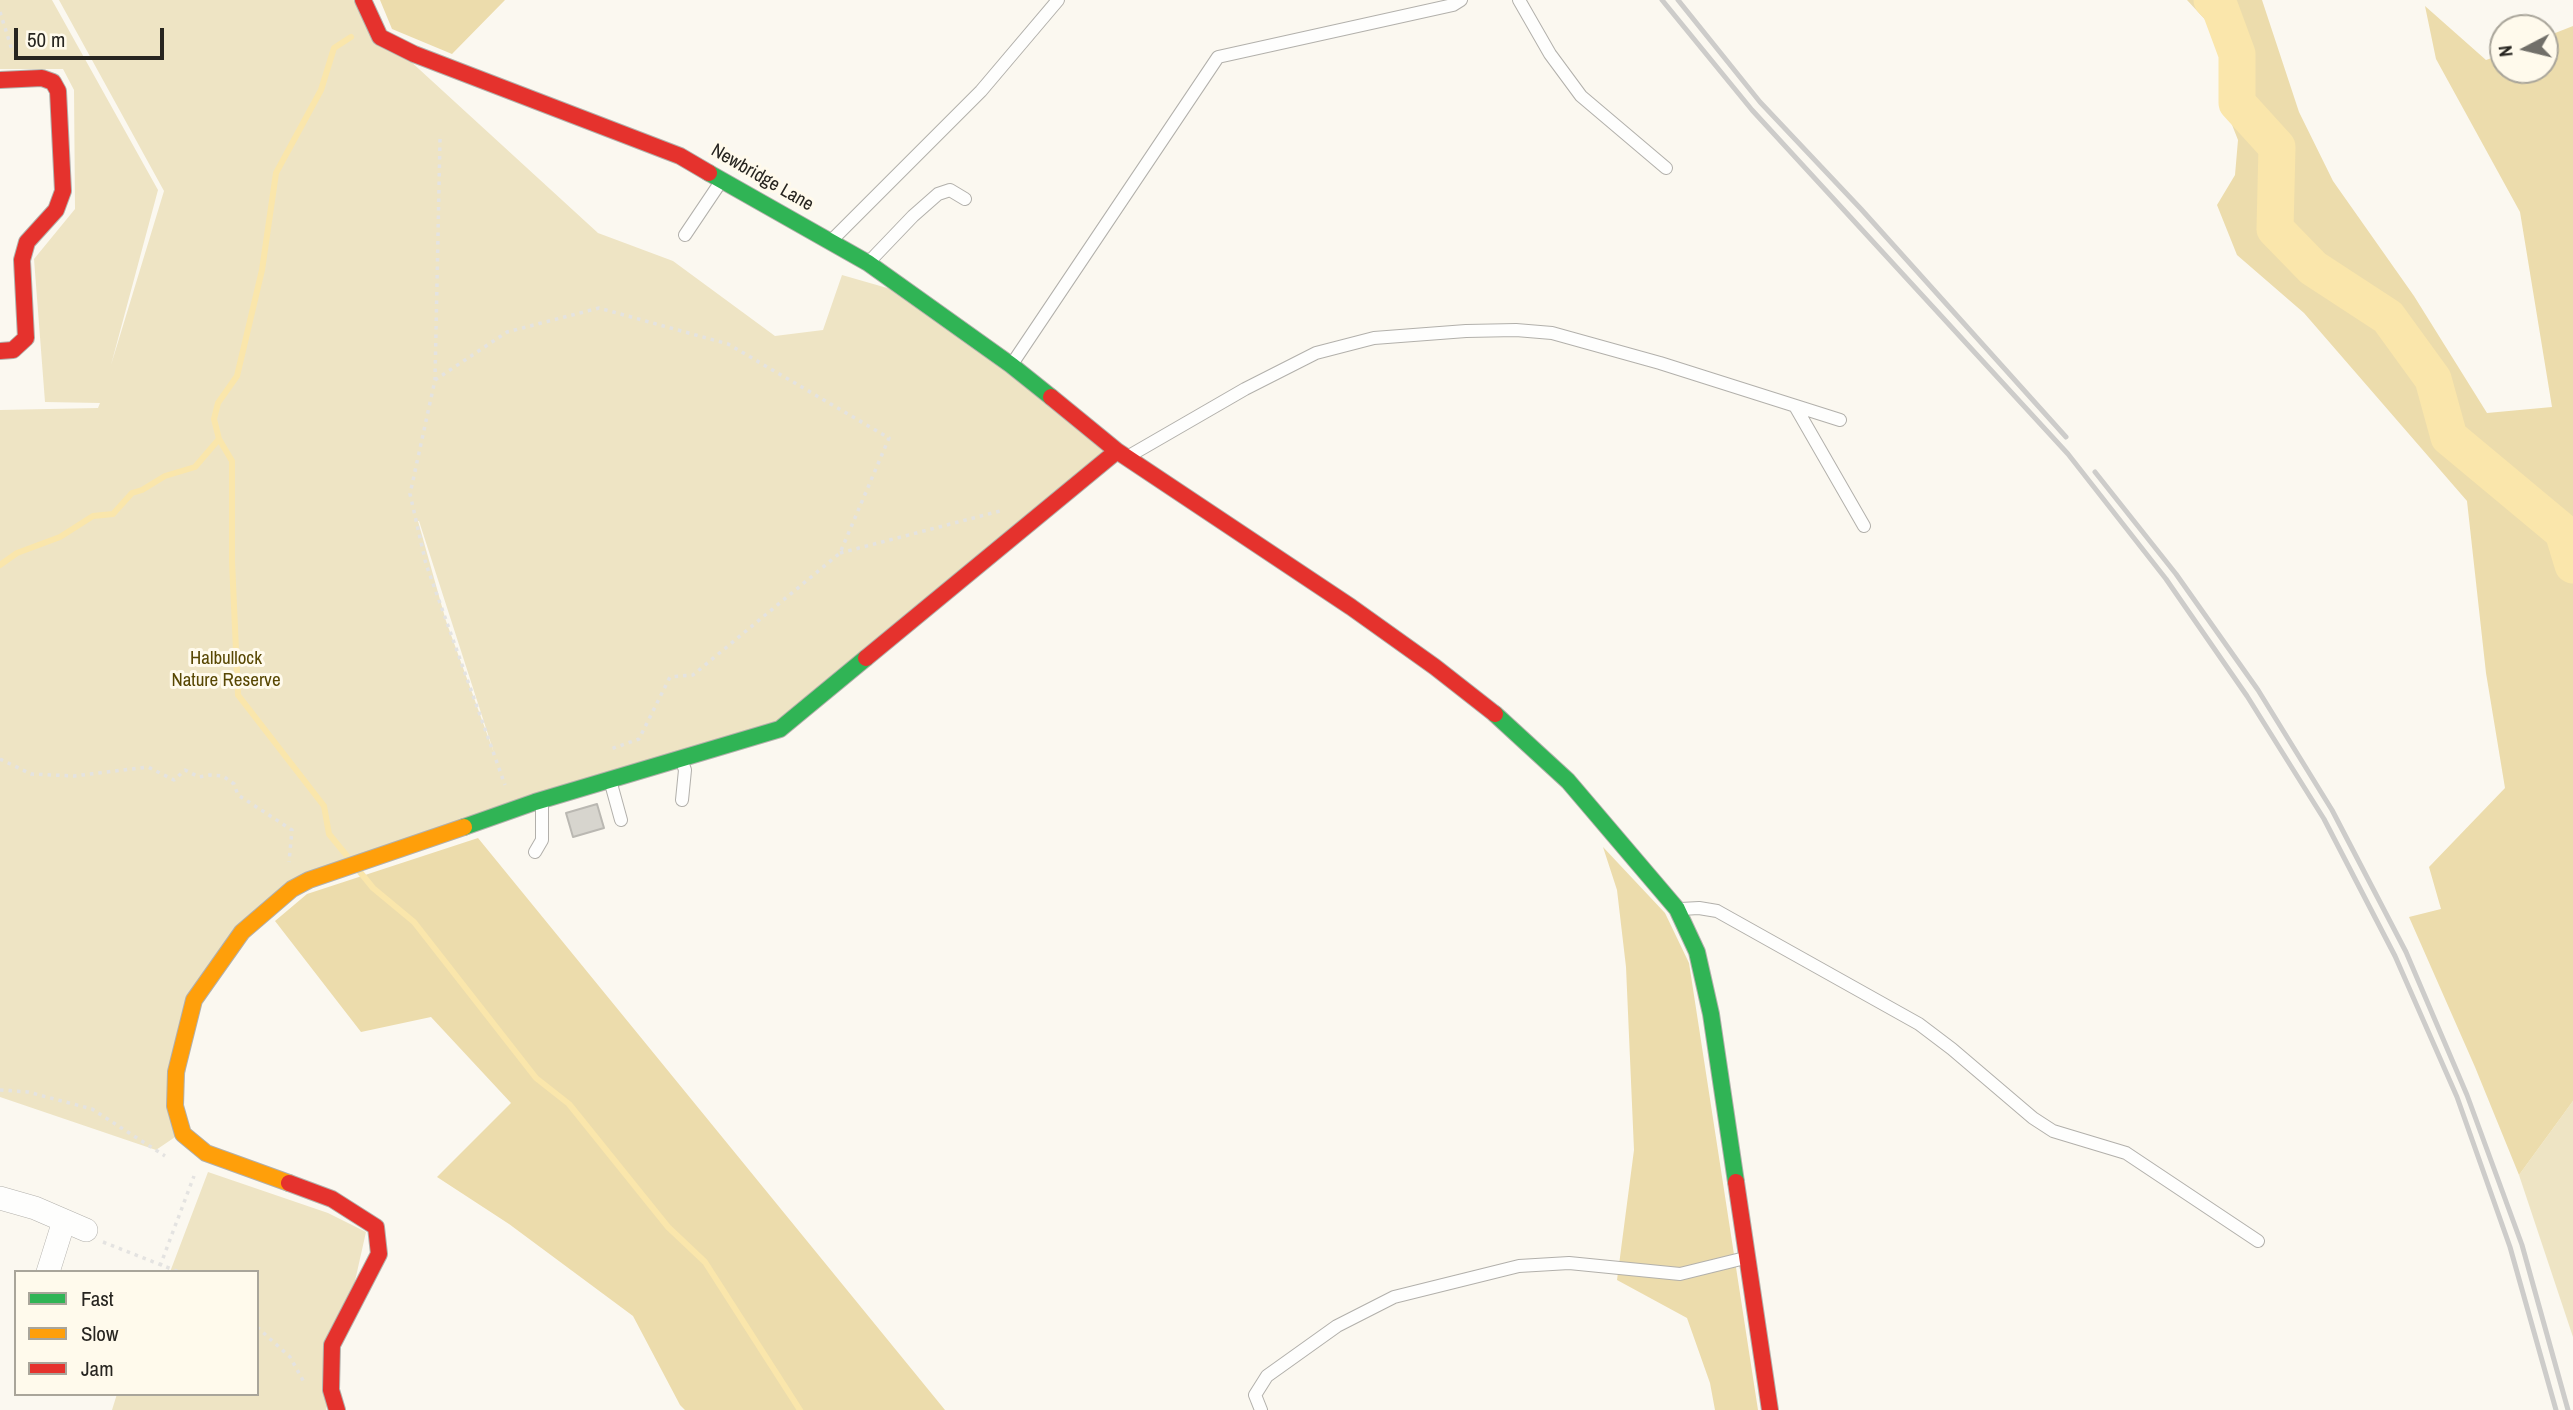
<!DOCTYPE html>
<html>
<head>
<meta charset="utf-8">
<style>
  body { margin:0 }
  #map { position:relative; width:2573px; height:1410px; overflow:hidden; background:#fbf8f0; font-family:"Archivo Narrow",sans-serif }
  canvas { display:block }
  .legend { position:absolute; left:14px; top:1270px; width:245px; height:126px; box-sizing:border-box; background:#fffaec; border:2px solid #a9a59a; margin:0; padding:9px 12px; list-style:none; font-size:21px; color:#272520 }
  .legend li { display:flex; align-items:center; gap:14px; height:35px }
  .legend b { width:35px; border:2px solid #a9a59a }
  .north { position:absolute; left:2489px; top:14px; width:70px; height:70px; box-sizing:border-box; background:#fffaec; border:2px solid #a9a59a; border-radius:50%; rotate:263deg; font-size:19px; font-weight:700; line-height:28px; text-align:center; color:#272520 }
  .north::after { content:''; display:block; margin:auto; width:24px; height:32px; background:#716f69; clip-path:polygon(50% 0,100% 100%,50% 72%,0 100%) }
  .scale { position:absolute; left:14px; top:28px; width:150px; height:32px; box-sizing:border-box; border:4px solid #272520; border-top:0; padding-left:9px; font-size:21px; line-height:24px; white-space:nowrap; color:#272520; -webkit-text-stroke:5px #fffaec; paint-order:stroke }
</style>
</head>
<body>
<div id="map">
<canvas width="2573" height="1410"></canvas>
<ul class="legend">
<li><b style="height:9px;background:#30b455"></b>Fast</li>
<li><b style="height:9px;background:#ff9f0a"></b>Slow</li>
<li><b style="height:9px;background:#e5322d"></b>Jam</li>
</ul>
<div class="north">N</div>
<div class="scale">50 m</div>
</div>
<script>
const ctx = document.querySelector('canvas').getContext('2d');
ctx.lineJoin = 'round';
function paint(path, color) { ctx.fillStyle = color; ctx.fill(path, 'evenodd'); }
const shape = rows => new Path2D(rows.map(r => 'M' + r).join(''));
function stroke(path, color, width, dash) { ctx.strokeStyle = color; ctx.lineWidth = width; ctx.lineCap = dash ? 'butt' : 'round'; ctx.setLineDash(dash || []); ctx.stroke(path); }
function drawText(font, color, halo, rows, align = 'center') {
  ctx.font = font + ' "Archivo Narrow",sans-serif'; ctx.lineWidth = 6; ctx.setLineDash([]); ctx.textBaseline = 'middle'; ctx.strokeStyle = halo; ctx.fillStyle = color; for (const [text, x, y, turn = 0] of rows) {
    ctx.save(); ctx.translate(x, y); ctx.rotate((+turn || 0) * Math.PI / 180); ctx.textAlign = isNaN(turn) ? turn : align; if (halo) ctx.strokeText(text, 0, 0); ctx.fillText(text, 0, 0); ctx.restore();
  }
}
paint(shape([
  [0,0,52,0,158,190,111,365,164,191,59,0,360,0,372,26,598,233,673,261,775,336,823,330,842,275,915,296,1117,451,780,729,292,889,194,1000,178,1135,156,1150,0,1097,0,410,98,408,100,403,45,402,34,259,75,209,74,90,63,69,0,69],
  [418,521,419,521,494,753,446,621],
  [2573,1101,2573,1337,2519,1175],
  [208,1172,328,1213,366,1232,326,1410,112,1410,117,1394,257,1394,257,1272,170,1272]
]), '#eee4c4');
paint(shape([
  [380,0,505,0,452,54,392,29],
  [2187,0,2262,0,2299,112,2333,181,2414,296,2487,413,2552,407,2520,212,2436,59,2425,6,2486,60,2503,54,2503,70,2545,70,2545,37,2573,26,2573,1101,2519,1175,2475,1067,2409,917,2441,909,2429,867,2505,788,2486,673,2467,501,2304,313,2237,255,2217,205,2235,175,2238,140,2223,102,2222,38],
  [478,838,945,1410,685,1410,680,1405,633,1316,509,1224,437,1177,511,1103,431,1017,361,1032,275,921,307,894],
  [1603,847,1665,913,1689,963,1758,1410,1715,1410,1710,1383,1687,1318,1617,1280,1634,1150,1626,967,1617,890]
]), '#ecdcac');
stroke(shape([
  [0,565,17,553,60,537,93,516,113,514,132,493,142,490,165,476,195,467,219,439],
  [347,856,329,834,324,806,238,695,232,561,232,461,219,439,214,419,218,403,237,376,262,270,276,173,321,90,334,48,351,37],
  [360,872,373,888,414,922,536,1078,569,1104,668,1227,705,1262,800,1410]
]), '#fae6ab', 6);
stroke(shape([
  [2212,0,2220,8,2237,54,2237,103,2277,147,2275,229,2313,268,2388,317,2433,379,2449,437,2563,532,2573,565]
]), '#fae6ab', 37);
const building = shape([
  [597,804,604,828,573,837,566,813,597,804]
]);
paint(building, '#d7d5ce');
stroke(building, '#bab8b2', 2);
const lane = shape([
  [1519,0,1550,54,1581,96,1666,168],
  [685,235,722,180],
  [831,241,981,91,1058,0],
  [868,263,913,216,938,194,950,190,965,199],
  [1012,364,1218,57,1453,5,1461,0],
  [1795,406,1864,526],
  [1129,456,1245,389,1316,353,1374,338,1466,331,1516,330,1552,333,1660,363,1840,420],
  [681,759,685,770,682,800],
  [610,780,621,820],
  [535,852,542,840,542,802],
  [1681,909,1699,908,1717,911,1919,1024,1952,1049,2033,1118,2053,1131,2126,1153,2258,1241],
  [1261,1410,1255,1395,1267,1376,1337,1326,1394,1297,1519,1266,1569,1263,1680,1274,1745,1258]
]);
const street = shape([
  [0,1198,35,1208,86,1230],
  [48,1272,64,1221]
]);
const fast = shape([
  [709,173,868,263,1011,365,1051,397],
  [1495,714,1568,781,1677,909,1697,952,1711,1014,1736,1182],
  [464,827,535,802,780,729,866,658]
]);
const slow = shape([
  [289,1183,206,1153,183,1134,175,1106,176,1072,194,1000,242,932,292,889,309,880,464,827]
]);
const jam = shape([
  [363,0,380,37,414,54,680,156,709,173],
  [0,80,42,78,53,82,58,91,63,191,56,210,27,242,22,260,26,338,13,350,0,351],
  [1051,397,1117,451,1351,607,1435,667,1495,714],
  [866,658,1117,451],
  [1736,1182,1770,1410],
  [289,1183,332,1199,376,1227,379,1254,332,1345,331,1390,337,1410]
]);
stroke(lane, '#b2b0ab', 14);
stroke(street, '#b2b0ab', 24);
stroke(fast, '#b2b0ab', 18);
stroke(slow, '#b2b0ab', 18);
stroke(jam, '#b2b0ab', 18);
stroke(shape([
  [0,12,13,53],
  [440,139,435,380,410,494,426,564,505,785],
  [435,380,507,332,599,308,728,344,889,438,840,553,693,675,670,677,639,739,608,750],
  [840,553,1000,511],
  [0,759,31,774,74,776,148,767,174,780,185,770,199,777,210,775,223,776,234,784,238,795,292,830,289,862],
  [0,1090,28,1092,92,1109,165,1156],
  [103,1242,179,1272],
  [160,1266,194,1176],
  [257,1327,290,1357,305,1384]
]), '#e4e3e1', 3.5, [3.5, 5]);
stroke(lane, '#fefefd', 12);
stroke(street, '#fefefd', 23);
stroke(fast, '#30b455', 16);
stroke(slow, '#ff9f0a', 16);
stroke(jam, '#e5322d', 16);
stroke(shape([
  [1662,0,1752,110,2068,454,2166,579,2247,696,2324,819,2395,956,2457,1097,2510,1247,2556,1410],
  [1678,0,1760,102,1861,209,2066,437],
  [2095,472,2176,574,2258,690,2332,810,2406,952,2467,1095,2522,1245,2568,1410]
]), '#cdccca', 5);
drawText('19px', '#272520', '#fffaec', [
  ["Newbridge Lane",762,178,30]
]);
drawText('19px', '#584703', '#fffaec', [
  ["Halbullock",226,659],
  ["Nature Reserve",226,681]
]);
</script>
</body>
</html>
